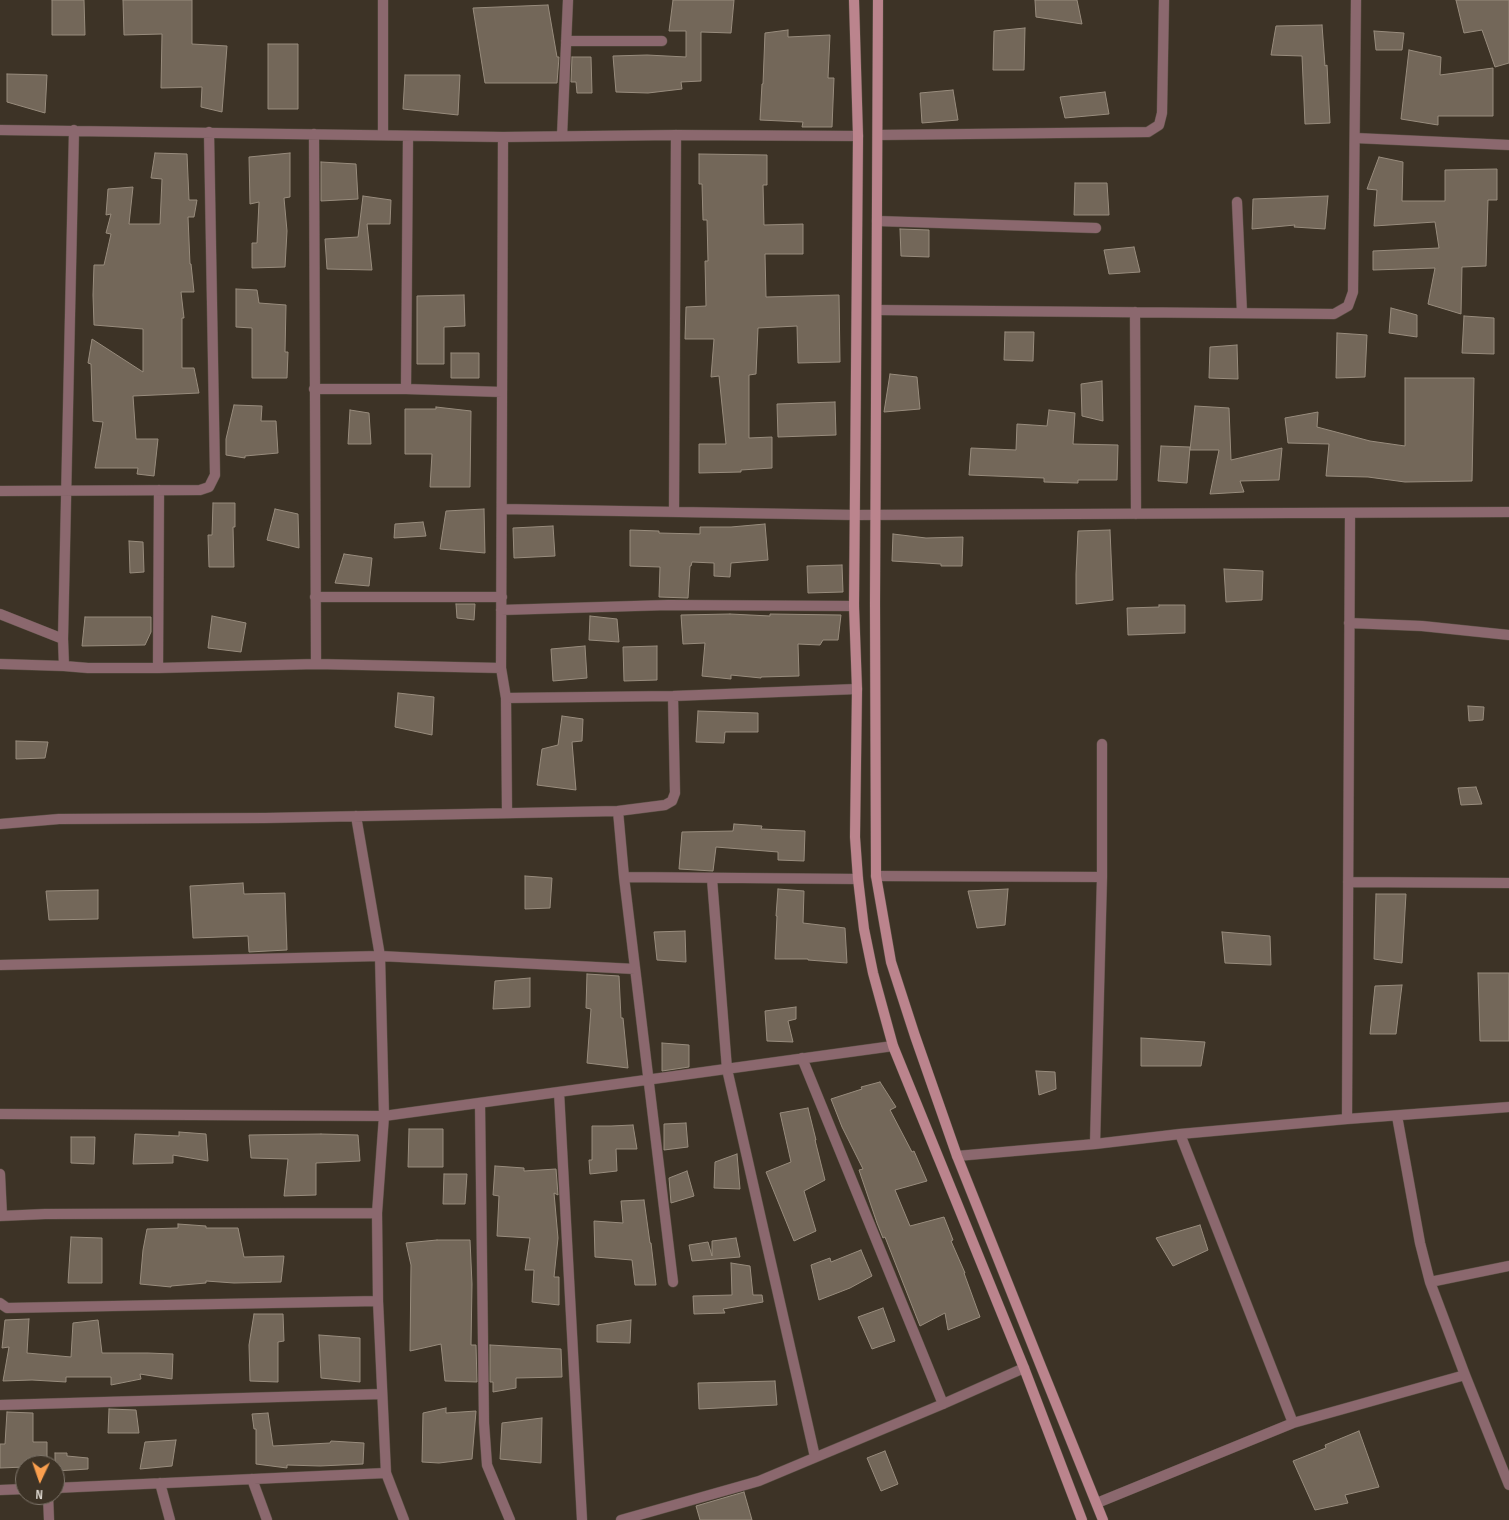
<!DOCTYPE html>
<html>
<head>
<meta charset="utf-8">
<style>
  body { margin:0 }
  #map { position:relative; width:1509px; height:1520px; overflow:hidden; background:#3d3326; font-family:"Sofia Sans Condensed",sans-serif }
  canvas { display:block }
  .north { position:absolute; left:15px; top:1455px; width:50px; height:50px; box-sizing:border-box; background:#3d3326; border:1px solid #7d7469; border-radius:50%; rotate:183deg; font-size:14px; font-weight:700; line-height:20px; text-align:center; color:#dcd6ce }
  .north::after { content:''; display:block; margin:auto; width:18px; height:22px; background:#fa9f4e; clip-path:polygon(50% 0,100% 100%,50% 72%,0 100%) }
</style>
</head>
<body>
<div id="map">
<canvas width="1509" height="1520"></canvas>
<div class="north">N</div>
</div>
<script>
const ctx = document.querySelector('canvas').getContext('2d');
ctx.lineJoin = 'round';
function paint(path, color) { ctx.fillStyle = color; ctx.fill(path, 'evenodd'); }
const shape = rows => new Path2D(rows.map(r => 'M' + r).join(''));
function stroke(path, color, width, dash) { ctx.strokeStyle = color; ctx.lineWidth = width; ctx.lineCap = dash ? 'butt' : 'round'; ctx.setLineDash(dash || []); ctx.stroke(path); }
const building = shape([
  [52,0,84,0,85,35,52,35,52,0],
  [123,0,192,0,192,44,227,46,222,112,201,107,202,87,161,88,162,34,124,35,123,0],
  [673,0,734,0,731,33,701,32,701,81,681,82,682,89,648,93,616,92,613,56,647,55,686,57,686,31,669,31,673,0],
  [1035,0,1077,0,1082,24,1036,17,1035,0],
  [1456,0,1509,0,1509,63,1495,67,1482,30,1464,33,1456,0],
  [548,5,557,57,559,57,557,83,485,83,473,8,548,5],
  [1322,25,1325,66,1327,65,1330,123,1305,124,1302,56,1271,55,1276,26,1322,25],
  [1025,28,1024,70,993,70,994,31,1025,28],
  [788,30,788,37,830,35,828,78,834,78,832,127,802,127,803,122,760,120,762,84,763,84,765,33,788,30],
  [1374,31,1404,33,1402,50,1376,50,1374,31],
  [268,44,298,44,298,109,268,109,268,44],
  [1409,50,1441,57,1440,75,1493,68,1493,116,1438,116,1438,125,1401,119,1409,50],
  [572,57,591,57,592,93,577,93,576,82,571,82,572,57],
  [7,74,47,75,45,113,7,102,7,74],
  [405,75,460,75,458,115,403,109,405,75],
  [953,90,958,120,922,123,920,93,953,90],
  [1105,92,1109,114,1065,118,1060,97,1105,92],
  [155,153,187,154,189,200,197,200,194,217,188,217,190,264,191,264,194,292,181,292,184,318,182,318,182,368,194,368,199,393,133,396,136,439,158,439,154,476,137,474,138,468,95,468,103,422,93,421,91,364,88,363,92,339,143,372,143,329,94,325,93,295,94,265,104,265,111,234,106,233,111,214,106,215,108,189,133,187,129,224,160,224,162,179,151,178,155,153],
  [290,153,290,197,284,198,287,231,285,267,252,268,252,243,257,243,259,202,250,204,249,157,290,153],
  [699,154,767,155,767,185,763,185,764,225,803,224,803,254,765,254,766,297,839,295,840,362,798,363,797,326,758,328,756,374,749,375,749,438,772,437,772,468,741,470,741,472,699,473,699,444,726,444,719,376,711,377,714,339,685,339,686,307,706,306,705,261,708,261,707,220,703,220,702,184,699,184,699,154],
  [1379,157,1403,162,1402,201,1445,201,1445,170,1497,169,1497,200,1488,200,1486,266,1462,267,1461,314,1428,304,1435,268,1373,270,1373,251,1439,248,1435,222,1374,226,1377,190,1367,189,1379,157],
  [321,162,356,164,358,199,321,201,321,162],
  [1075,183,1107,183,1109,215,1074,215,1075,183],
  [363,196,391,200,390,224,367,224,372,270,327,269,325,239,358,237,363,196],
  [1328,196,1325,229,1294,227,1295,225,1252,229,1253,199,1328,196],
  [900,229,929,230,929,257,901,256,900,229],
  [1134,247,1140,272,1109,274,1104,250,1134,247],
  [236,289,257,290,259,303,286,305,285,352,288,352,287,378,252,378,252,328,236,327,236,289],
  [464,295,465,326,444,327,444,364,417,364,417,296,464,295],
  [1391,308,1417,315,1417,337,1389,333,1391,308],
  [1464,316,1494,318,1494,354,1462,353,1464,316],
  [1005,332,1034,332,1033,361,1004,360,1005,332],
  [1337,333,1367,335,1365,377,1336,378,1337,333],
  [1237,345,1238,379,1209,378,1210,347,1237,345],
  [451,353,479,353,479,378,451,378,451,353],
  [890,374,917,377,920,409,884,412,890,374],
  [1405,378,1474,378,1472,481,1405,482,1368,477,1326,476,1329,444,1288,443,1285,418,1318,412,1317,427,1370,441,1405,446,1405,378],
  [1102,381,1103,421,1082,416,1081,384,1102,381],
  [835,402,836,435,778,437,777,404,835,402],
  [234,405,262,406,261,421,276,421,278,453,245,456,245,458,226,455,226,439,234,405],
  [1195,406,1229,408,1231,460,1282,448,1279,480,1240,481,1244,492,1210,494,1219,450,1190,450,1195,406],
  [436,407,471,411,470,487,430,487,432,454,405,454,405,409,436,409,436,407],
  [350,410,369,413,371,444,348,444,350,410],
  [1049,410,1075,413,1073,444,1118,445,1117,480,1078,480,1078,483,1044,482,1044,478,969,475,971,448,1016,450,1017,424,1047,426,1049,410],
  [1161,446,1190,447,1187,483,1158,481,1161,446],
  [213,503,235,503,235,527,233,527,234,567,209,567,208,535,212,535,213,503],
  [275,509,298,514,299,548,267,540,275,509],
  [484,509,485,553,440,549,446,511,484,509],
  [423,522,426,536,394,538,395,524,423,522],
  [765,524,768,560,731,563,730,577,714,576,714,563,692,562,691,566,690,566,688,598,659,597,660,567,630,566,630,530,659,531,659,533,700,534,700,527,731,527,765,524],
  [553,526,555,556,514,558,513,528,553,526],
  [1110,530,1113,600,1076,604,1076,574,1078,531,1110,530],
  [893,534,926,538,963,537,962,566,941,566,941,564,892,561,893,534],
  [129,541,143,542,144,572,130,573,129,541],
  [344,554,372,558,369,586,335,583,344,554],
  [842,565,843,592,808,593,807,566,842,565],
  [1224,569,1263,571,1262,600,1226,602,1224,569],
  [456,604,475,604,474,620,457,618,456,604],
  [1159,605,1185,605,1185,633,1128,635,1127,608,1159,607,1159,605],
  [730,614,770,616,770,614,841,615,838,640,823,640,820,645,798,644,799,676,761,677,761,678,731,675,731,679,702,676,705,643,683,644,681,615,730,614],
  [212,616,246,623,241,652,208,648,212,616],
  [590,616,617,619,619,642,589,640,590,616],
  [85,617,151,617,151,632,145,645,82,646,85,617],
  [585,646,587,678,553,681,551,649,585,646],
  [657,646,657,680,624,681,623,647,657,646],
  [398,693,434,697,432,735,395,727,398,693],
  [1468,706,1484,707,1483,720,1469,721,1468,706],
  [698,711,758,713,758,732,725,732,724,743,696,742,698,711],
  [562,716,583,719,582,741,572,742,576,790,537,785,542,749,558,745,562,716],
  [16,741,48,742,45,758,16,759,16,741],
  [1476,787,1482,804,1461,805,1458,788,1476,787],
  [734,824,762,826,761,829,805,831,804,861,778,860,778,852,716,847,713,871,679,869,682,832,733,831,734,824],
  [525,876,552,878,550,908,525,909,525,876],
  [243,883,244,894,285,893,287,950,249,952,248,936,193,938,190,886,243,883],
  [778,889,804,891,803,923,845,928,847,963,808,960,808,959,775,959,777,916,776,916,778,889],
  [1008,889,1005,925,977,928,968,891,1008,889],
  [98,890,98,919,49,920,46,891,98,890],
  [1376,894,1406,894,1402,963,1374,959,1376,894],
  [685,931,686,962,657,960,654,932,685,931],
  [1222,932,1270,936,1271,965,1225,963,1222,932],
  [1478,973,1509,973,1509,1041,1480,1041,1478,973],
  [587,974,619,976,621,1018,623,1018,628,1068,587,1063,591,1009,586,1008,587,974],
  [530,978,530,1007,493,1009,495,981,530,978],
  [1402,985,1396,1034,1370,1034,1375,986,1402,985],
  [796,1007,796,1019,788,1021,793,1042,767,1041,765,1011,796,1007],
  [1141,1038,1205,1042,1201,1066,1141,1066,1141,1038],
  [662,1043,689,1045,689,1067,662,1071,662,1043],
  [1036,1071,1055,1072,1056,1089,1039,1095,1036,1071],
  [880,1082,896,1107,890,1110,912,1152,914,1151,927,1181,895,1190,910,1226,944,1217,953,1240,951,1241,965,1273,964,1273,980,1317,948,1330,945,1313,920,1326,885,1237,883,1238,877,1223,859,1170,863,1169,842,1127,831,1099,862,1089,861,1087,880,1082],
  [808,1108,816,1140,815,1140,825,1180,804,1191,816,1231,794,1241,766,1172,791,1162,780,1113,808,1108],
  [686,1123,688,1147,664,1150,664,1124,686,1123],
  [633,1125,637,1149,616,1149,617,1171,590,1174,589,1160,592,1160,592,1126,611,1126,633,1125],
  [409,1129,443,1129,443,1167,408,1167,409,1129],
  [179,1132,206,1134,208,1161,173,1155,173,1163,133,1164,135,1134,179,1136,179,1132],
  [321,1134,358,1135,360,1161,316,1163,316,1195,284,1196,288,1159,251,1158,249,1135,321,1134],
  [71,1137,95,1137,94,1164,71,1163,71,1137],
  [737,1154,740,1189,714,1188,715,1162,737,1154],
  [495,1166,524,1168,524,1171,556,1169,558,1195,554,1193,558,1238,554,1277,559,1277,559,1305,532,1302,534,1270,525,1270,530,1238,497,1236,499,1196,493,1195,495,1166],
  [687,1171,694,1196,671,1203,669,1178,687,1171],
  [444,1174,467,1174,465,1204,443,1204,444,1174],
  [644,1200,650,1243,651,1243,656,1285,635,1285,632,1260,595,1257,594,1221,623,1223,621,1201,644,1200],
  [178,1224,206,1226,206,1228,238,1228,244,1257,284,1256,281,1282,234,1283,206,1281,206,1283,171,1286,171,1287,140,1284,143,1250,147,1229,178,1228,178,1224],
  [1200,1225,1208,1250,1173,1266,1156,1238,1200,1225],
  [71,1237,102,1238,102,1283,68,1283,71,1237],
  [736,1238,740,1257,692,1261,689,1245,708,1242,712,1256,712,1241,736,1238],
  [437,1240,470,1240,472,1284,471,1345,476,1345,477,1382,445,1381,441,1344,410,1351,411,1265,406,1243,437,1240],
  [861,1250,872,1276,850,1288,819,1300,811,1265,830,1258,831,1262,861,1250],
  [731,1263,750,1266,753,1295,762,1295,763,1302,723,1309,725,1313,694,1314,693,1296,732,1295,731,1263],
  [883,1308,895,1341,872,1349,858,1317,883,1308],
  [254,1314,283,1314,284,1341,278,1342,278,1382,250,1381,249,1345,254,1314],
  [29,1319,27,1353,71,1357,73,1323,98,1320,102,1353,148,1353,173,1354,172,1379,140,1374,141,1379,111,1385,111,1377,66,1377,66,1382,32,1380,3,1381,9,1347,2,1348,5,1320,29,1319],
  [631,1320,630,1343,597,1342,597,1325,631,1320],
  [319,1335,360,1338,360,1382,321,1378,319,1335],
  [490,1345,561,1349,562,1377,516,1378,516,1388,493,1392,493,1382,490,1382,490,1345],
  [775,1381,777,1405,699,1409,698,1383,775,1381],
  [446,1408,446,1413,476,1411,472,1459,439,1463,422,1462,423,1413,446,1408],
  [109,1409,136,1410,139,1433,108,1433,109,1409],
  [7,1412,33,1413,33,1442,47,1442,47,1465,25,1465,25,1467,0,1468,0,1444,5,1444,7,1412],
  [268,1413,273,1446,330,1443,331,1441,364,1443,363,1464,320,1466,287,1465,287,1468,256,1464,256,1429,254,1429,252,1414,268,1413],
  [542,1418,541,1463,500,1459,502,1423,542,1418],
  [1359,1431,1379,1487,1345,1495,1348,1503,1315,1510,1293,1461,1326,1448,1325,1445,1359,1431],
  [176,1440,172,1466,140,1469,145,1442,176,1440],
  [885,1451,898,1484,881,1491,867,1458,885,1451],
  [55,1453,67,1453,67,1456,88,1458,88,1469,55,1471,55,1453],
  [744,1492,752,1520,700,1520,696,1506,744,1492]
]);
paint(building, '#736759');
stroke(building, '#988c7d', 1);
const street = shape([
  [566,41,662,41],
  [0,130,503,137,676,135,858,136],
  [314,134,316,664],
  [383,135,383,0],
  [878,135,1148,132,1159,125,1162,113,1164,0],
  [562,136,568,0],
  [503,137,501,668,506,698,507,812],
  [1355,138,1509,145],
  [1237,202,1242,313],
  [877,221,1096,228],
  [877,310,1334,314,1348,306,1353,292,1356,0],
  [1135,312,1136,514],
  [314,389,406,389,502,392],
  [406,389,408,136],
  [0,491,200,490,209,487,215,475,209,132],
  [502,509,855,515,1509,512],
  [674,511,676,135],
  [315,597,502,597],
  [501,610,668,605,854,606],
  [0,614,63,639],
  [1349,623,1422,626,1509,635],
  [0,664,64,666,88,668,158,668,316,664,501,668],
  [64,666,63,639,74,130],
  [158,668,159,490],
  [506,698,673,696,857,689],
  [618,811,665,805,672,801,675,793,673,696],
  [356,816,380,956,384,1116,377,1213,378,1301,386,1473,404,1520],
  [0,824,59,819,265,818,618,811,624,877,858,879],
  [876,876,1102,877],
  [624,877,673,1282],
  [712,879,727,1069,815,1457],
  [1348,882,1509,883],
  [0,965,380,956,635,969],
  [802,1058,943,1404],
  [559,1092,582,1520],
  [480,1103,484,1423,487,1465,510,1520],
  [0,1114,384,1116,893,1046],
  [1397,1116,1420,1243,1430,1282,1465,1375,1509,1485],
  [1347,1119,1350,513],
  [1180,1134,1293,1423],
  [1095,1144,1102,877,1102,744],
  [957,1156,1095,1144,1180,1134,1347,1119,1509,1107],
  [0,1174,2,1216],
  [0,1216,45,1214,377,1213],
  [1430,1282,1509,1266],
  [0,1303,7,1308,378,1301],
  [0,1405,382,1394],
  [252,1479,267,1520],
  [160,1483,170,1520],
  [55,1488,386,1473],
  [0,1490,25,1489],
  [48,1495,49,1520],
  [1097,1503,1293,1423,1465,1375],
  [621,1520,759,1481,943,1404,1024,1368]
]);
const secondary = shape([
  [854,0,858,136,854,606,857,689,855,837,858,879,864,929,873,973,893,1046,1024,1368,1082,1520],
  [878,0,875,603,876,876,891,962,915,1036,957,1156,1040,1364,1103,1520]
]);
stroke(street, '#5a5044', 11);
stroke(secondary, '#5a5044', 11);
stroke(street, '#8b686e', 10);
stroke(secondary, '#bb848d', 10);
</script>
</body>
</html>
